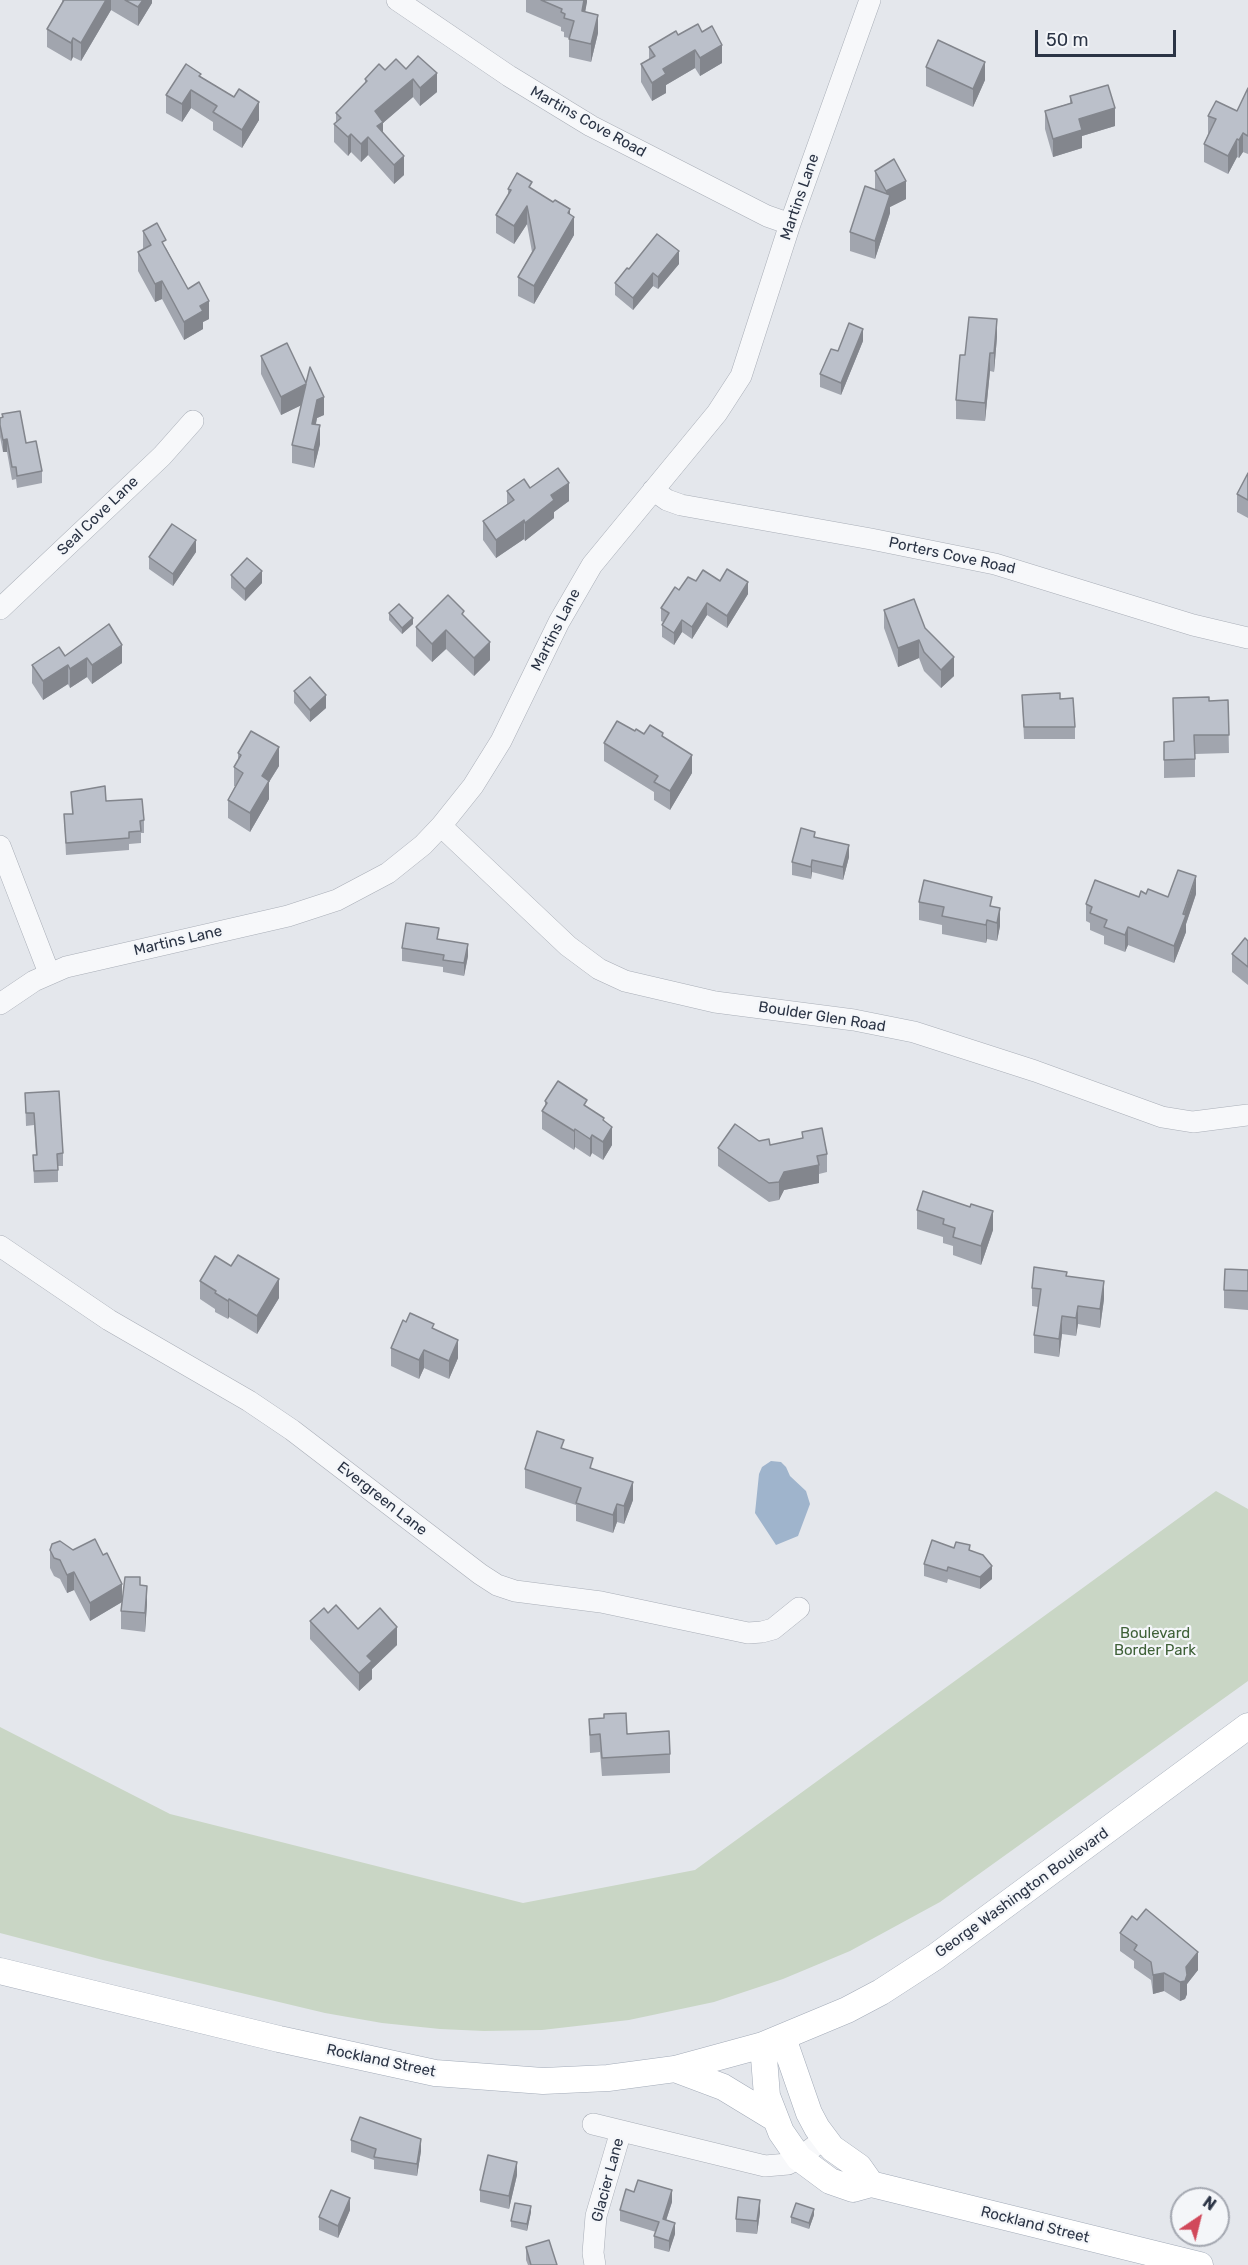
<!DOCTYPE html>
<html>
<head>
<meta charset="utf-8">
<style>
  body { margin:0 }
  #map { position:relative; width:1248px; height:2265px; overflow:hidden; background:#e4e7ec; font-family:Rubik,sans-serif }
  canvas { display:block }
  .north { position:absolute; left:1170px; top:2187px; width:60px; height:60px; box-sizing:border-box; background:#f4f6f9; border:2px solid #a4a8b1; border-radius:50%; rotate:35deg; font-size:16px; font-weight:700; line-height:24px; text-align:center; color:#2b3445 }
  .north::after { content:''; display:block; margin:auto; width:21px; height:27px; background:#d1495b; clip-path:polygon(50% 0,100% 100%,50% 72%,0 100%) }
  .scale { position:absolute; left:1035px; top:30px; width:141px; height:27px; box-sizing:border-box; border:3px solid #2b3445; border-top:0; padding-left:8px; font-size:18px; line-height:21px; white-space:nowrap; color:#2b3445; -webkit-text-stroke:4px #f4f6f9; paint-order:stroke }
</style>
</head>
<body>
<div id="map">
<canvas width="1248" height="2265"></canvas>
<div class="north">N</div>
<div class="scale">50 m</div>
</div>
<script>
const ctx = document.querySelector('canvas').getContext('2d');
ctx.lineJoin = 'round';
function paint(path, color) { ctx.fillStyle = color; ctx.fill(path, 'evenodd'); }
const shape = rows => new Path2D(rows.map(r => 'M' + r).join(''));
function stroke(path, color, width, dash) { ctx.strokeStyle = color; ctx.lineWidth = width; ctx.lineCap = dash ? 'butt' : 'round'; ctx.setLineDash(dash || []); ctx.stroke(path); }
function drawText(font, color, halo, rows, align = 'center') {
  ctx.font = font + ' Rubik,sans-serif'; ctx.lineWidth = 4.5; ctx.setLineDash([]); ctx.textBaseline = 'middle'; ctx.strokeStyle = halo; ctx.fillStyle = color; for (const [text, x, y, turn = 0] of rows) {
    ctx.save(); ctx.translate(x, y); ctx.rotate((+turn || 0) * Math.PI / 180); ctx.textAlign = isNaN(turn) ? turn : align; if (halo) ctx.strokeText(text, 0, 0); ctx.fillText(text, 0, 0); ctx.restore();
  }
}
paint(shape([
  [1216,1491,1248,1509,1248,1681,940,1902,850,1951,783,1979,714,2002,629,2020,542,2030,484,2031,440,2029,382,2023,325,2013,103,1960,0,1933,0,1727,170,1814,523,1903,695,1870]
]), '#c9d6c5');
paint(shape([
  [771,1461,781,1462,786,1467,790,1476,806,1491,810,1504,798,1536,776,1545,755,1513,759,1474,762,1467]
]), '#9fb4cc');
const minor = shape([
  [397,0,509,76,591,126,767,216,790,224],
  [653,490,667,500,681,505,871,539,995,564,1193,625,1248,638],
  [0,609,162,456,193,421],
  [441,826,568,946,599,969,625,981,715,1002,854,1020,914,1032,1035,1071,1162,1117,1193,1122,1248,1115],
  [0,846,49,973],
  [0,1004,34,981,66,967,288,916,337,900,388,873,423,845,441,826,473,786,501,741,559,622,592,565,717,413,741,376,790,224,870,0],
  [0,1246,109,1320,249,1401,292,1430,480,1574,497,1585,515,1591,601,1602,748,1633,762,1632,773,1629,799,1608],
  [593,2124,765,2166,788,2164,799,2158,824,2139],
  [595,2265,593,2253,596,2216,621,2131]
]);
const major = shape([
  [0,1971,279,2039,435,2073,543,2081,608,2078,675,2069,763,2045,847,2010,881,1992,935,1957,1248,1726],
  [783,2038,809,2113,817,2128,832,2148,859,2167,871,2184],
  [763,2045,767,2096,781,2132,799,2158,830,2181,853,2189,871,2184,1200,2265],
  [675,2069,723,2087,774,2118]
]);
stroke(minor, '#a9aeb7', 22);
stroke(major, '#a3abb8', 27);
stroke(minor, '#f7f8fa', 21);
stroke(major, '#fff', 26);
paint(shape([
  [62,0,152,0,152,3,138,26,111,10,81,61,73,57,71,61,47,47,47,29,62,2],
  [526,0,587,0,585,12,598,33,591,62,569,57,569,38,564,37,564,32,561,31,561,27,526,12],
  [678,35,722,63,700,76,695,68,666,85,666,93,652,101,641,82,641,64,649,59,649,47],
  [926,67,985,80,973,107,926,86],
  [406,69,437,92,420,106,413,97,383,123,383,133,404,175,394,184,368,155,361,162,351,152,348,156,334,142,334,124,336,122,336,113,365,83,365,79,385,70],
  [201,77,259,120,242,148,213,130,213,122,191,108,182,122,166,113,166,95],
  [1248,88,1248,154,1243,152,1239,158,1237,157,1228,174,1204,162,1204,144,1208,134,1208,116,1237,111],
  [1070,96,1115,126,1082,136,1082,148,1053,157,1045,129,1045,111,1070,103],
  [875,171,906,199,890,207,890,213,875,259,850,251,850,232,875,189],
  [508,189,532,189,570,214,574,235,534,304,518,296,518,277,532,252,527,224,514,244,496,233,496,215,508,195],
  [143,231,166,248,188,289,209,319,203,322,203,329,184,340,162,299,155,302,138,271,138,252,143,249],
  [679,264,658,289,653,286,633,310,615,295,615,283,629,269],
  [997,337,994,372,990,371,985,421,956,419,956,400,965,355],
  [863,341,841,395,820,387,820,374,838,351],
  [261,356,306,383,324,415,317,418,316,424,320,444,314,468,292,463,292,445,301,405,281,415,261,374],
  [0,418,26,443,42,471,42,483,17,488,16,479,12,480,7,452,3,452,0,437],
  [1248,473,1248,518,1237,512,1237,494],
  [530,488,569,501,554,512,554,518,525,541,524,539,496,558,483,540,483,521,507,504,507,491],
  [196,552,173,586,149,569,149,557],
  [231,575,262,583,245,601,231,588],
  [696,581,720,581,748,594,727,628,707,615,692,639,682,632,674,645,662,637,662,625,663,622,661,621,661,608,679,590],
  [884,610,925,628,954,676,941,688,924,671,919,658,898,667,884,628],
  [389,613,413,624,402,634,389,620],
  [464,617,490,660,474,676,446,649,432,662,416,646,416,627],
  [65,656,122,663,92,684,87,677,70,688,68,684,43,700,32,683,32,665],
  [294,691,326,708,310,722,294,703],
  [1022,695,1060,699,1075,727,1075,739,1024,739],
  [1228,700,1229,753,1195,754,1195,777,1164,778,1164,742,1174,741],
  [635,731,663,737,692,773,670,810,654,800,654,792,604,761,604,743],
  [238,753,279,766,269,782,269,799,250,832,228,818,228,800,235,786,234,786,234,767,238,761],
  [71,792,106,801,144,820,144,833,141,833,141,843,129,844,129,850,66,855,64,814,72,814],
  [815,837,849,857,843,880,812,872,811,879,792,875,792,862],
  [1196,894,1186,924,1186,932,1174,963,1128,945,1125,952,1104,944,1104,936,1090,930,1090,923,1086,921,1086,904,1139,897,1168,897],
  [919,902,992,906,1000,926,997,941,987,939,986,943,942,934,942,925,919,920],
  [439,939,468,956,464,976,443,972,443,967,402,961,402,948],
  [1248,941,1248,985,1232,972,1232,954],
  [25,1093,63,1153,63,1166,58,1166,58,1182,34,1183,33,1155,36,1155,34,1125,26,1126],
  [545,1101,587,1107,604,1121,612,1145,603,1160,592,1153,590,1157,575,1147,574,1150,542,1129,542,1111,545,1106],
  [802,1132,827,1154,827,1172,819,1174,819,1183,784,1190,779,1200,769,1202,718,1166,718,1148,759,1141,770,1145,802,1138],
  [917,1210,993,1230,981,1265,953,1255,953,1246,943,1243,943,1237,917,1229],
  [1248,1270,1248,1310,1224,1308,1224,1290],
  [1067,1276,1104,1299,1100,1328,1078,1324,1076,1336,1062,1334,1059,1357,1034,1353,1034,1335,1038,1307,1032,1306,1032,1288],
  [200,1281,279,1298,257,1334,229,1317,228,1319,215,1312,215,1309,200,1299],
  [406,1322,434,1329,458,1358,449,1379,424,1368,419,1379,391,1366,391,1348],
  [564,1449,593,1469,633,1500,624,1524,617,1522,613,1533,576,1521,576,1505,525,1488,525,1469],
  [954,1548,970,1551,992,1579,980,1589,948,1579,947,1583,924,1576,924,1564],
  [50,1550,122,1602,90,1621,74,1590,67,1593,60,1579,54,1576,50,1568],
  [140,1586,147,1604,145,1632,121,1629,121,1611],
  [328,1613,358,1629,397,1645,372,1669,372,1679,359,1691,310,1639,310,1621],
  [589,1719,627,1734,670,1754,670,1773,602,1776,600,1752,590,1753],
  [1120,1933,1198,1970,1187,1984,1187,1994,1185,1999,1180,2001,1164,1991,1153,1994,1151,1980,1134,1968,1134,1961,1120,1951],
  [351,2140,421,2151,417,2176,374,2169,374,2160,351,2152],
  [517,2175,509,2209,480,2202,480,2190],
  [672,2202,666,2220,675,2234,669,2252,654,2248,654,2236,656,2232,620,2221,620,2210],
  [350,2210,338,2238,319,2230,319,2217],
  [531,2212,527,2231,511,2227,511,2221],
  [760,2212,757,2234,736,2232,736,2219],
  [814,2215,809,2229,791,2223,791,2217],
  [526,2247,557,2265,528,2265,526,2260]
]), '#a1a5ae');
paint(shape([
  [106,0,111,0,111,10,81,61,81,43],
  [143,0,152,0,152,3,138,26,138,7],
  [584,0,587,0,587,2,582,29,582,11],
  [598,15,598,33,591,62,591,44],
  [73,38,73,57,71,61,71,43],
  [722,45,722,63,700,76,700,58],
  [695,50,695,68,666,85,666,93,652,101,652,83,663,69],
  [985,62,985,80,973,107,973,89],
  [437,73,437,92,420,106,420,88],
  [413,79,413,97,383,123,383,140,377,145,375,111],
  [191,90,191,108,182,122,182,104],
  [259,102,259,120,242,148,242,130],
  [1115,108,1115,126,1082,136,1082,148,1053,157,1053,139,1079,119],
  [1243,133,1243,152,1239,158,1239,140],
  [351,134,351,152,348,156,348,137],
  [368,137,368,155,361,162,361,144],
  [1237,139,1237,157,1228,174,1228,156],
  [404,156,404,175,394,184,394,165],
  [906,181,906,199,890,207,890,213,875,259,875,241,886,206,886,191],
  [527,206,527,224,514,244,514,226],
  [570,209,570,224,574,217,574,235,534,304,534,286],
  [679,251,679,264,658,289,658,277],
  [653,273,653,286,633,310,633,298],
  [162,281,162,299,155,302,155,284],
  [209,301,209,319,203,322,203,329,184,340,184,322,200,306],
  [997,319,997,337,994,372,994,353],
  [863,329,863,341,841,395,841,383],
  [990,353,990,371,985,421,985,403],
  [306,384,306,403,281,415,281,397],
  [324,397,324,415,317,418,312,442,312,424,317,400],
  [320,425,320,444,314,468,314,450],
  [7,439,7,452,3,452,3,440],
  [569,483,569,501,554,512,554,518,525,541,525,523,551,495],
  [524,520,524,539,496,558,496,540],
  [196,540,196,552,173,586,173,574],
  [262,571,262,583,245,601,245,589],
  [748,582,748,594,727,628,727,616],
  [707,603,707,615,692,639,692,627],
  [413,618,413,624,402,634,402,628],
  [682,620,682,632,674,645,674,633],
  [446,630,446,649,432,662,432,644],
  [919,640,919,658,898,667,898,648],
  [490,642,490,660,474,676,474,658],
  [122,645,122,663,92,684,92,665],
  [954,657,954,676,941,688,941,670],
  [87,658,87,677,70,688,70,669],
  [68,665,68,684,43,700,43,681],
  [326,695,326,708,310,722,310,710],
  [279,747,279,766,269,782,269,799,250,832,250,813,262,776],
  [692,755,692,773,670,810,670,791],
  [849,845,849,857,843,880,843,867],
  [812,860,812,872,811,879,811,867],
  [1196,876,1196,894,1186,924,1186,932,1174,963,1174,946],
  [1000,908,1000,926,997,941,997,923],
  [987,920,987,939,986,943,986,925],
  [1128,927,1128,945,1125,952,1125,935],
  [468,944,468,956,464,976,464,963],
  [612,1127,612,1145,603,1160,603,1142],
  [575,1129,575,1147,574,1150,574,1131],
  [592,1135,592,1153,590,1157,590,1139],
  [819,1165,819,1183,784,1190,779,1200,779,1182,784,1172],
  [993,1211,993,1230,981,1265,981,1246],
  [279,1279,279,1298,257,1334,257,1316],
  [1104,1281,1104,1299,1100,1328,1100,1309],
  [229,1299,229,1317,228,1319,228,1301],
  [1078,1306,1078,1324,1076,1336,1076,1318],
  [1062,1316,1062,1334,1059,1357,1059,1339],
  [458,1340,458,1358,449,1379,449,1361],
  [424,1350,424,1368,419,1379,419,1360],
  [633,1482,633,1500,624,1524,624,1506],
  [617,1504,617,1522,613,1533,613,1515],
  [992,1566,992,1579,980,1589,980,1577],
  [74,1572,74,1590,67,1593,67,1575],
  [122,1584,122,1602,90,1621,90,1603],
  [147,1586,147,1604,145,1632,145,1613],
  [397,1627,397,1645,372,1669,372,1679,359,1691,359,1673,367,1656],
  [1198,1952,1198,1970,1187,1984,1187,1994,1185,1999,1180,2001,1180,1982,1186,1967],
  [1164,1973,1164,1991,1153,1994,1153,1975],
  [421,2139,421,2151,417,2176,417,2164],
  [517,2162,517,2175,509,2209,509,2196],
  [672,2190,672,2202,663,2230,663,2219],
  [350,2198,350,2210,338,2238,338,2226],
  [760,2200,760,2212,757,2234,757,2221],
  [531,2206,531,2212,527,2231,527,2224],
  [814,2209,814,2215,809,2229,809,2223],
  [675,2223,675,2234,669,2252,669,2241]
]), '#83868d');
const building = shape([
  [64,0,106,0,81,43,73,38,71,43,47,29,64,0],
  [125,0,143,0,138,7,125,0],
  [541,0,584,0,582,11,598,15,591,44,569,39,574,21,564,18,565,14,561,12,562,9,541,0],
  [698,24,702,32,712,26,722,45,700,58,695,50,663,69,666,74,652,83,641,64,655,56,649,47,676,31,678,35,698,24],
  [938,40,985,62,973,89,926,67,938,40],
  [418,56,437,73,420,88,413,79,375,111,383,122,377,126,404,156,394,165,368,137,361,144,351,134,348,137,334,124,341,118,336,113,367,81,365,79,379,64,385,70,396,59,406,69,418,56],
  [186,64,201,74,199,76,234,97,239,89,259,102,242,130,213,112,217,106,191,90,182,104,166,95,186,64],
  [1108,85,1115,108,1079,119,1082,130,1053,139,1045,111,1072,103,1070,96,1108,85],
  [1248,88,1248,136,1243,133,1239,140,1237,139,1228,156,1204,144,1216,119,1208,116,1216,101,1237,111,1248,88],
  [894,159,906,181,886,191,875,171,894,159],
  [517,173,532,182,529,187,553,202,555,200,570,209,568,213,574,217,534,286,518,277,535,248,527,206,514,226,496,215,511,190,508,189,517,173],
  [865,186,890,195,875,241,850,232,865,186],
  [157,223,166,240,162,242,188,289,199,282,209,301,200,306,203,311,184,322,162,281,155,284,138,252,151,245,143,231,157,223],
  [657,234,679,251,658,277,653,273,633,298,615,283,627,268,629,269,657,234],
  [969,317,997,319,994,353,990,353,985,403,956,400,960,355,965,355,969,317],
  [849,323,863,329,841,383,820,374,831,349,838,351,849,323],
  [287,343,306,383,310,367,324,397,317,400,312,424,320,425,314,450,292,445,306,384,281,397,261,356,287,343],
  [20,411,26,443,36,441,42,471,17,476,16,467,12,467,7,439,3,440,0,425,0,418,3,417,2,414,20,411],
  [558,468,569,483,551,495,554,500,525,523,524,520,496,540,483,521,514,500,507,491,524,479,530,488,558,468],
  [1248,473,1248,500,1237,494,1248,473],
  [172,524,196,540,173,574,149,557,172,524],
  [247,558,262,571,245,589,231,575,247,558],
  [727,569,748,582,727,616,707,603,692,627,682,620,674,633,662,625,669,613,661,608,675,587,679,590,688,577,696,581,703,570,720,581,727,569],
  [448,595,464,611,462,614,490,642,474,658,446,630,432,644,416,627,448,595],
  [914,599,925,628,954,657,941,670,924,652,919,640,898,648,884,610,914,599],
  [399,604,413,618,402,628,389,613,399,604],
  [109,624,122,645,92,665,87,658,70,669,68,665,43,681,32,665,59,647,65,656,109,624],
  [310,677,326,695,310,710,294,691,310,677],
  [1060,693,1060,699,1073,698,1075,727,1024,727,1022,695,1060,693],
  [1209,697,1209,701,1228,700,1229,735,1194,735,1195,759,1164,760,1164,742,1174,741,1173,698,1209,697],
  [617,721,635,731,636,729,644,734,650,725,663,733,662,736,692,755,670,791,654,782,658,776,604,743,617,721],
  [251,731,279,747,262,776,269,781,250,813,228,800,243,773,234,767,241,755,238,753,251,731],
  [105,786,106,801,142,799,144,820,140,821,141,831,129,832,129,838,66,843,64,814,73,814,71,792,105,786],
  [801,828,815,832,814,837,849,845,843,867,812,860,811,867,792,862,801,828],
  [1178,870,1196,876,1183,914,1186,915,1174,946,1128,927,1125,935,1104,927,1107,920,1090,913,1092,907,1086,904,1095,880,1139,897,1141,891,1146,894,1148,889,1168,897,1178,870],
  [924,880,992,897,990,906,1000,908,997,923,987,920,986,925,942,916,944,907,919,902,924,880],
  [406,923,439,928,437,939,468,944,464,963,443,960,444,955,402,948,406,923],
  [1245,938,1248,941,1248,967,1232,954,1245,938],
  [558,1081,587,1100,584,1105,604,1118,603,1120,612,1127,603,1142,592,1135,590,1139,575,1129,574,1131,542,1111,547,1103,545,1101,558,1081],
  [59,1091,63,1153,57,1154,58,1170,34,1171,33,1155,37,1155,34,1113,26,1113,25,1093,59,1091],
  [735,1124,759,1141,769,1139,770,1145,803,1138,802,1132,822,1128,827,1154,817,1156,819,1165,784,1172,779,1182,769,1183,718,1148,735,1124],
  [923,1191,970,1207,971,1204,993,1211,981,1246,953,1237,955,1228,943,1224,944,1219,917,1210,923,1191],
  [238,1255,279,1279,257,1316,229,1299,228,1301,215,1293,216,1291,200,1281,215,1256,231,1266,238,1255],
  [1034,1267,1067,1272,1066,1276,1104,1281,1100,1309,1078,1306,1076,1318,1062,1316,1059,1339,1034,1335,1041,1289,1032,1288,1034,1267],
  [1225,1269,1248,1270,1248,1291,1224,1290,1225,1269],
  [410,1313,434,1324,432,1328,458,1340,449,1361,424,1350,419,1360,391,1348,403,1320,406,1322,410,1313],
  [537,1431,564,1440,561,1448,593,1458,590,1468,633,1482,624,1506,617,1504,613,1515,576,1503,581,1488,525,1469,537,1431],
  [95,1539,103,1555,107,1553,122,1584,90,1603,74,1572,67,1575,60,1560,54,1558,50,1550,52,1544,60,1541,73,1550,95,1539],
  [932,1540,954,1548,956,1542,970,1545,969,1550,983,1555,992,1566,980,1577,948,1567,947,1571,924,1564,932,1540],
  [125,1577,140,1577,140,1585,147,1586,145,1613,121,1611,125,1577],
  [336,1605,358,1629,380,1608,397,1627,367,1656,372,1661,359,1673,310,1621,324,1608,328,1613,336,1605],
  [626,1713,627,1734,669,1731,670,1754,602,1758,600,1734,590,1735,589,1719,604,1718,604,1714,626,1713],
  [1146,1909,1198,1952,1186,1967,1187,1975,1185,1981,1180,1982,1164,1973,1153,1975,1151,1962,1134,1950,1137,1945,1120,1933,1132,1916,1137,1920,1146,1909],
  [360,2117,421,2139,417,2164,374,2157,376,2149,351,2140,360,2117],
  [488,2155,517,2162,509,2196,480,2190,488,2155],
  [638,2180,672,2190,663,2219,675,2223,669,2241,654,2236,659,2222,620,2210,626,2189,634,2192,638,2180],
  [331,2190,350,2198,338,2226,319,2217,331,2190],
  [738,2197,760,2200,757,2221,736,2219,738,2197],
  [515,2203,531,2206,527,2224,511,2221,515,2203],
  [796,2203,814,2209,809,2223,791,2217,796,2203],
  [549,2240,557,2265,531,2265,526,2247,549,2240]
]);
paint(building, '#bbc0ca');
stroke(building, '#83868d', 1.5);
drawText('15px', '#2b3445', '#f4f6f9', [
  ["Martins Cove Road",588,122,29],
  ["Martins Lane",800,197,-71],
  ["Seal Cove Lane",98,516,-44],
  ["Porters Cove Road",952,556,12],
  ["Martins Lane",556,630,-63],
  ["Martins Lane",178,941,-13],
  ["Boulder Glen Road",822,1017,9],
  ["Evergreen Lane",382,1499,38],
  ["George Washington Boulevard",1022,1893,-36],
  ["Rockland Street",381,2061,12],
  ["Glacier Lane",608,2180,-75],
  ["Rockland Street",1035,2225,14]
]);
drawText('15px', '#3f6138', '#f4f6f9', [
  ["Boulevard",1155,1634],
  ["Border Park",1155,1651]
]);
</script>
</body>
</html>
